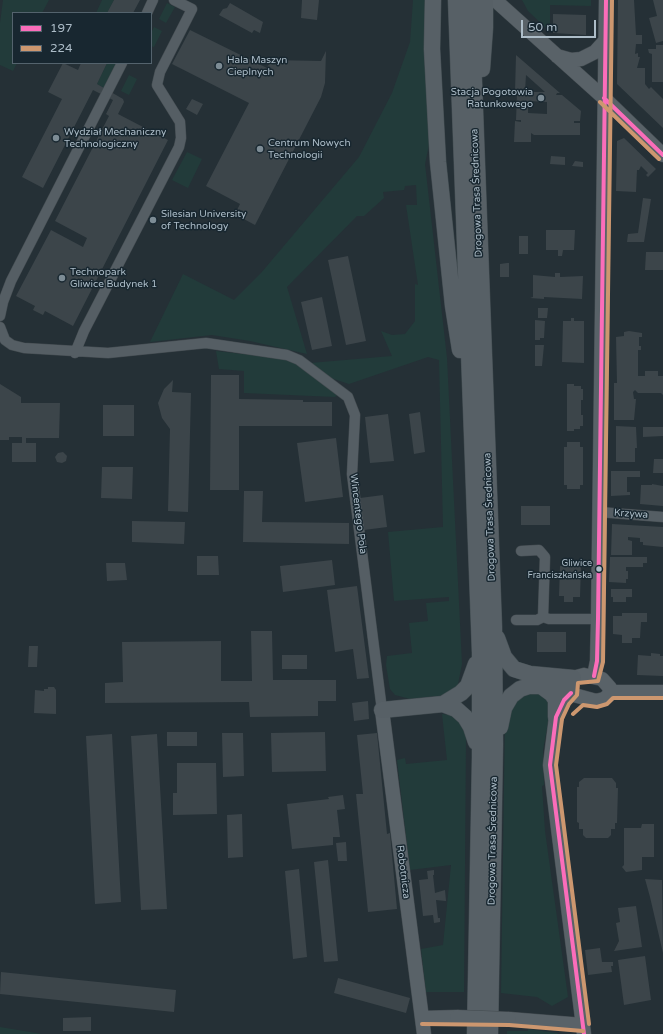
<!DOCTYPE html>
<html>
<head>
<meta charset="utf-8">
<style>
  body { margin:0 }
  #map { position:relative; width:663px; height:1034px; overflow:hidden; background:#253036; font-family:"Varela Round",sans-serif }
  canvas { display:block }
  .legend { position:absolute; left:12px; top:12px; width:140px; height:52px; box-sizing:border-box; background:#182730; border:1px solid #54636d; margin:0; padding:5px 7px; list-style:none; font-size:12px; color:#adbdc8 }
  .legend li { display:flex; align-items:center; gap:8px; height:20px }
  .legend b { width:20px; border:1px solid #54636d }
  .scale { position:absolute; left:521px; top:20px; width:75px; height:18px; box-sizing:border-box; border:2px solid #adbdc8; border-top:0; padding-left:5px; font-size:12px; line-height:14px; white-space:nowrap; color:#adbdc8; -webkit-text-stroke:3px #182730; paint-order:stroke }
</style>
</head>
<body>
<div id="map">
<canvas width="663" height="1034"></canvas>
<ul class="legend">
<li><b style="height:5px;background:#fb6dba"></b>197</li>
<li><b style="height:5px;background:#cd976f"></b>224</li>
</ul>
<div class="scale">50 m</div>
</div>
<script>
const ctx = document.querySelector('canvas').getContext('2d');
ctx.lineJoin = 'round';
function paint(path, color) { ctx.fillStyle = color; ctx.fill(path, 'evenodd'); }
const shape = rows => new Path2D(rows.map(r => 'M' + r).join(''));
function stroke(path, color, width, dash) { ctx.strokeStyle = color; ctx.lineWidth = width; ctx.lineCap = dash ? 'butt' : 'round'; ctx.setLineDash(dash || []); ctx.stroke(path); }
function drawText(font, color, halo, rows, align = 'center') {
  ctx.font = font + ' "Varela Round",sans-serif'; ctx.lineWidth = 3; ctx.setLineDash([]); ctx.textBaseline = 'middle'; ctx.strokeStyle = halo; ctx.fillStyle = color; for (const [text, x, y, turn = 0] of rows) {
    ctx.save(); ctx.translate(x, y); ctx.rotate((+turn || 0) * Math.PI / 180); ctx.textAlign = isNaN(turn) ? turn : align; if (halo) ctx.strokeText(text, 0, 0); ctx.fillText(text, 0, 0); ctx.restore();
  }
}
paint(shape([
  [3,0,49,0,42,13,13,13,13,63,17,63,13,71,0,65,0,23],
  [102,0,114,0,107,13,96,13],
  [413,0,425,0,430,140,425,164,447,358,462,664,457,689,447,695,410,699,395,695,390,689,386,665,387,656,412,653,409,623,428,621,426,603,449,601,449,597,394,601,388,532,443,527,439,360,428,357,349,384,331,378,310,363,392,356,381,331,392,335,405,334,415,321,415,284,418,285,406,205,417,205,416,185,405,186,404,190,383,192,384,198,364,216,357,216,287,287,307,354,250,341,212,335,150,342,183,274,234,300,261,273,359,157,392,93,410,42],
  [522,0,591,0,591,6,550,5,550,25,547,29,528,11],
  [167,3,175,7,166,23,159,19],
  [154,27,162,31,154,47,151,46,151,33],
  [107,63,117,63,104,88,97,84],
  [129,75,137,79,129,95,121,91],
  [187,152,202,159,188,188,172,180],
  [216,351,287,359,309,371,338,394,335,397,244,393,244,371,219,369],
  [539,690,552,701,543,750,544,785,542,786,545,831,568,997,552,1006,537,997,501,993,505,716,518,695],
  [442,714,450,715,460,723,466,736,464,992,426,992,421,949,443,945,451,865,410,870,397,760,405,758,406,764,447,760],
  [0,1027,42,1034,0,1034],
  [528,1029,557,1033,558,1034,507,1034,507,1031,528,1031]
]), '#223b3a');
paint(shape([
  [114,0,140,0,133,13,107,13],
  [302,0,319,0,317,20,301,18],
  [618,0,634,0,636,35,642,35,642,44,636,44,635,54,638,53,638,57,640,57,637,68,645,68,645,84,649,89,651,87,663,99,663,128,617,84],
  [653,0,663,0,663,41,656,43,649,18,657,16],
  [230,3,263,22,260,33,254,30,252,33,219,15,223,9,227,8],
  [553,14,586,15,586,35,553,33],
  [190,30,267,68,271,60,321,61,326,51,325,83,321,97,255,225,240,217,243,212,237,210,240,204,206,186,249,103,172,64],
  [656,45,663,45,663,82,652,82,652,54,649,53,648,49,656,49],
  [516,55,560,93,557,93,556,95,562,95,581,111,580,121,574,121,574,123,580,123,580,135,534,135,531,133,531,142,514,142,515,121,521,122,521,120,516,120,517,94,521,94,521,92,515,92],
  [526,75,545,92,525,92],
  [528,101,547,102,547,114,528,113],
  [63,63,78,70,81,63,107,63,97,84,123,99,124,102,118,114,168,140,73,326,45,311,43,315,33,310,35,306,16,296,51,230,83,247,87,238,55,221,109,116,106,114,113,100,93,90,43,188,22,177,62,99,48,92],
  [192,99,203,104,197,115,186,109],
  [624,138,656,169,648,177,646,175,648,173,641,166,639,170,637,170,636,192,616,191,617,141],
  [551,156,565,157,565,165,550,164],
  [575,161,583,162,583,167,572,166],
  [643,198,651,199,644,242,627,242,628,234,638,233],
  [546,230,575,230,574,250,563,250,562,256,558,256,558,250,546,250],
  [519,236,528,236,528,254,519,254],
  [646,252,663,252,663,270,645,270],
  [348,256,366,341,346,345,328,260],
  [507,263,509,263,509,277,500,277,500,264],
  [555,273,560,273,560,277,583,276,582,299,544,297,544,299,530,298,533,297,533,275,555,277],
  [322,297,332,346,312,350,301,302],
  [538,308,548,308,547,318,538,318],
  [571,318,574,318,574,321,584,321,584,363,562,362,563,321,571,321],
  [535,320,545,321,544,338,540,338,540,340,535,340],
  [629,331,642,333,642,337,639,337,639,346,641,346,641,350,638,350,638,376,645,376,645,371,658,371,658,376,663,376,663,395,661,393,638,393,635,390,633,392,634,399,636,399,634,420,614,420,614,383,617,383,616,337,624,336,624,332],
  [535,345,544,345,542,366,535,366],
  [211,375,239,375,239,399,303,400,303,402,332,402,332,426,239,426,239,490,210,490],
  [173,380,172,392,191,393,188,512,168,511,170,429,162,418,158,403,164,389],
  [0,384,21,397,21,403,60,403,59,438,26,438,26,443,36,443,36,462,12,462,12,443,22,443,22,437,9,437,9,440,0,440],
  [567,384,574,384,574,386,581,386,581,389,583,389,583,400,581,400,581,415,583,415,583,426,580,426,580,429,574,429,574,431,567,431],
  [103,405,134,405,134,436,103,436],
  [420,412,425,452,414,454,409,414],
  [388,414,394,461,370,463,365,417],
  [616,426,636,427,637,448,635,448,635,462,616,462],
  [643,427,663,427,663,436,643,437],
  [336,438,343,497,305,502,297,443],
  [567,442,580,442,580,447,583,447,583,485,580,485,580,489,567,489,567,485,564,485,564,447,567,447],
  [63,452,67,456,66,461,62,463,57,462,55,457,58,453],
  [654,459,663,459,663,473,653,473],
  [102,467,133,467,132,499,101,498],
  [611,471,640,471,640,477,627,477,627,492,630,492,630,495,611,496],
  [652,484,663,486,663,506,640,504,641,485,652,485],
  [244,491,263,491,262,522,349,523,349,544,243,542],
  [383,495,387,527,364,530,360,498],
  [521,506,550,506,550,525,521,525],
  [132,521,185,522,184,544,132,542],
  [612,524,663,527,663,547,643,545,643,542,640,542,640,538,628,537,628,540,632,541,632,555,611,555],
  [197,556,218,556,219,575,197,575],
  [610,557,647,557,647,563,643,563,643,567,626,567,626,571,628,571,628,579,626,579,626,583,609,582],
  [332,560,335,585,283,592,280,566],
  [566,562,575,562,574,566,581,566,580,597,573,597,573,602,564,602,564,596,559,596,560,566,566,566],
  [106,563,125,563,127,580,107,581],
  [357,586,369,678,357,679,353,649,335,652,327,590],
  [611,589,632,589,632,597,626,597,626,602,613,602,613,597,611,597],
  [622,613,647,613,647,622,641,622,640,638,632,638,632,643,622,643,622,635,613,634,613,616,622,616],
  [251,631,272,631,273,680,336,680,336,701,318,701,318,716,250,717,249,702,105,703,105,683,123,682,122,642,221,641,221,681,252,681],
  [537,632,566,632,566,652,537,652],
  [29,646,38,646,37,667,28,667],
  [651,653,660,654,660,656,663,656,663,676,637,675,638,655,651,656],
  [282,655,307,655,307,669,282,669],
  [48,687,54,687,56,690,56,714,34,713,35,690,44,691,44,689,48,689],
  [368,701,369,719,354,721,352,703],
  [167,732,197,732,197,746,167,746],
  [325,732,326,771,272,772,271,733],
  [222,733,243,733,244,776,223,777],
  [377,733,387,834,390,833,397,909,368,912,356,794,363,794,357,735],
  [112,734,121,902,95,904,86,736],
  [157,734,167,909,141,910,131,736],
  [177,763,216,763,217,814,173,815,173,793,177,793],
  [584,778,612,778,616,783,616,788,618,788,617,823,615,823,615,829,611,829,611,835,608,838,586,838,583,835,583,829,579,829,579,823,577,822,577,787,579,787,579,782],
  [343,795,345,809,337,810,340,837,333,837,333,845,292,849,287,804,329,799,328,797],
  [242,814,243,857,228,858,227,815],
  [642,824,654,824,654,857,642,857,642,870,626,872,622,867,624,865,624,828,641,828],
  [346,842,347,861,338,861,336,843],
  [328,860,338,961,324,962,314,862],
  [299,869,307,957,293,959,285,871],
  [434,870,434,875,433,875,435,893,445,890,446,901,436,900,438,918,440,918,440,922,434,923,433,915,423,916,419,880,428,879,427,871],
  [645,879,662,880,663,953,650,897],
  [636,906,642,947,614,951,619,941,616,923,620,922,618,908],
  [600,948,602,962,613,962,613,966,611,966,612,972,588,975,585,950],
  [645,956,651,1000,624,1005,618,960],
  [1,972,176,990,174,1012,0,994],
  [338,978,410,998,406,1013,334,993],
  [91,1017,91,1031,63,1031,63,1018]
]), '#3c454a');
const street = shape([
  [147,13,153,0],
  [0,316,3,302,11,281,122,63],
  [0,327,5,340,12,345,24,348,108,353,206,343,287,355,299,360,348,397,355,415,352,474,382,710],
  [75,353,84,331,179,147,181,138,180,122,157,85,160,72,192,9,174,0],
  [599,512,663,517],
  [543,617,549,619,598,619],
  [516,620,537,620,543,617,545,557,539,550,521,551]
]);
const secondary = shape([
  [495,0,604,98,663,155],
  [557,56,571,60,581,59,595,52,605,41],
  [584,675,602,679,610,688,609,695,604,699,596,701,574,695,570,690,573,678,584,675],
  [594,676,597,661,598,619,606,0],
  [610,692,663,692],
  [571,693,564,700,556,717,550,765,584,1034],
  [382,710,424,1034],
  [422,1018,457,1017],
  [509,1019,583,1025]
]);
const primary = shape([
  [433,0,432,49,438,162,453,306,460,350],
  [456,0,480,653,480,757,475,1034],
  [471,0,494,627,495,744,490,1034],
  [482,69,485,28,485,0],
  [497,638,504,657,514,669,530,674,573,678],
  [541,686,552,694,556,700,556,717],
  [443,704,461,693,468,686,476,664],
  [382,710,443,704,456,709,465,717,471,727,476,742],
  [500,727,504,708,511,696,520,689,529,686,541,686,570,690]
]);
stroke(street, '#434b50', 11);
stroke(secondary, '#434b50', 15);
stroke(primary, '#424c51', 17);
stroke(street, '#555e64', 10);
stroke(secondary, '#596268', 14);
stroke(primary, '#576066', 16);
const secondaryBridge = shape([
  [457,1017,509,1019]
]);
stroke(secondaryBridge, '#434b50', 15, []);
stroke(secondaryBridge, '#596268', 14);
stroke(shape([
  [604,98,663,155],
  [594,676,597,661,598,619,606,0],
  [571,693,564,700,556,717,550,765,584,1034]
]), '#fb6dba', 4);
stroke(shape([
  [600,102,659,159],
  [573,714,583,705,597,707,607,704,613,698,663,698],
  [422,1024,509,1025,583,1031],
  [589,1024,556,765,562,719,569,704,577,695,578,683,598,681,603,662,612,0]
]), '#cd976f', 4);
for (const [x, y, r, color] of [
  [219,66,4,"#7d8c95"],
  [541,98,4,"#7d8c95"],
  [56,138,4,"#7d8c95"],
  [260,149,4,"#7d8c95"],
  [153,220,4,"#7d8c95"],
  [62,278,4,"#7d8c95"],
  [599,569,3.5,"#adbdc8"]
]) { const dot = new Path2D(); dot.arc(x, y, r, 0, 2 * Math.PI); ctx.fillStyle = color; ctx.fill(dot); stroke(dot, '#182730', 1.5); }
drawText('9px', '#adbdc8', '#182730', [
  ["Gliwice",592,564],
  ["Franciszkańska",592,576]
], 'right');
drawText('10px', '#adbdc8', '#182730', [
  ["Hala Maszyn",227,60],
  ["Cieplnych",227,72],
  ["Stacja Pogotowia",533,92,"right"],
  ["Ratunkowego",533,104,"right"],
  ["Wydział Mechaniczny",64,132],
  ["Technologiczny",64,144],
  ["Centrum Nowych",268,143],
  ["Technologii",268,155],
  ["Silesian University",161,214],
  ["of Technology",161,226],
  ["Technopark",70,272],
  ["Gliwice Budynek 1",70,284]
], 'left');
drawText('10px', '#adbdc8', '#182730', [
  ["Drogowa Trasa Średnicowa",477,193,-92],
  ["Wincentego Pola",358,514,83],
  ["Krzywa",631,514,4],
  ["Drogowa Trasa Średnicowa",490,517,-92],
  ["Drogowa Trasa Średnicowa",493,841,-89],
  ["Robotnicza",403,872,83]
]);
</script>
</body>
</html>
